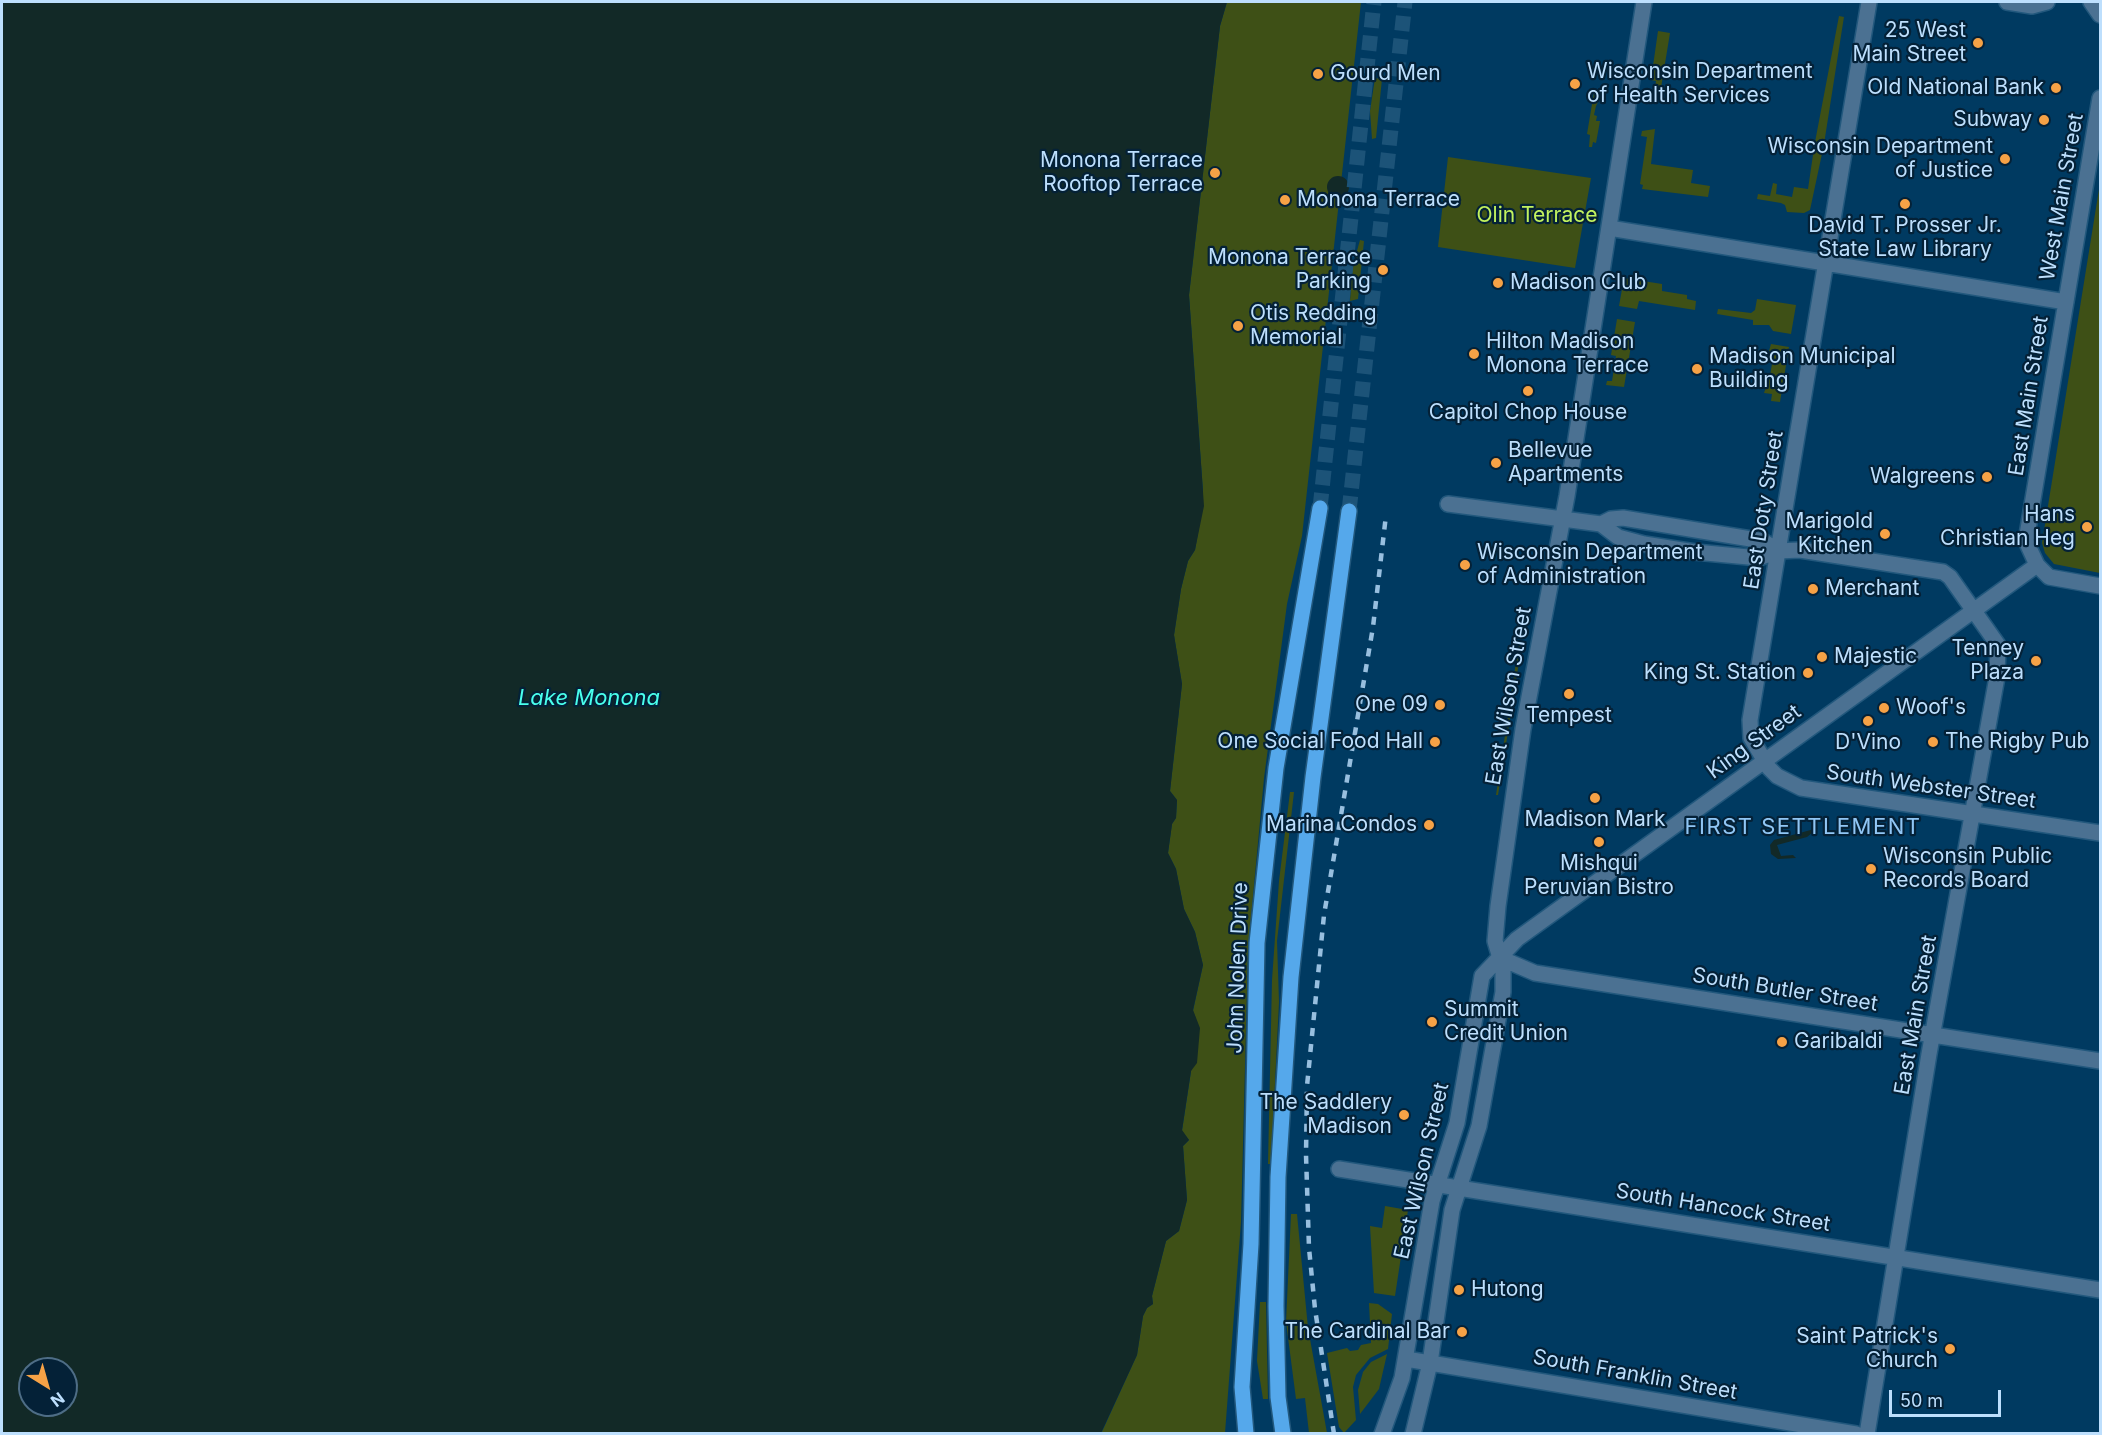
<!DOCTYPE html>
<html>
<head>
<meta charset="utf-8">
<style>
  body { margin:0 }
  #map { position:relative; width:2102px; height:1435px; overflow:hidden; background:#003a61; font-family:Inter,sans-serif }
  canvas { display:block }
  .frame { position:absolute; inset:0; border:3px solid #bddffd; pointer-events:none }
  .north { position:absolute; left:18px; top:1357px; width:60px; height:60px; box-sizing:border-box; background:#042137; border:2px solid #4e6d86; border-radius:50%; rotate:143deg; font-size:16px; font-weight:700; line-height:24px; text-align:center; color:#bddffd }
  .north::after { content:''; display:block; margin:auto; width:21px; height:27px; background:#f6a246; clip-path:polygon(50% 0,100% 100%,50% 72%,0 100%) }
  .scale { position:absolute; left:1889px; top:1390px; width:112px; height:27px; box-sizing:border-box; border:3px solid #bddffd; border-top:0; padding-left:8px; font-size:18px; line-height:21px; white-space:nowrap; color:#bddffd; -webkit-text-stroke:4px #042137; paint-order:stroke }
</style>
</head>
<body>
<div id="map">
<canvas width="2102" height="1435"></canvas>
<div class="frame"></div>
<div class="north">N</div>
<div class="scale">50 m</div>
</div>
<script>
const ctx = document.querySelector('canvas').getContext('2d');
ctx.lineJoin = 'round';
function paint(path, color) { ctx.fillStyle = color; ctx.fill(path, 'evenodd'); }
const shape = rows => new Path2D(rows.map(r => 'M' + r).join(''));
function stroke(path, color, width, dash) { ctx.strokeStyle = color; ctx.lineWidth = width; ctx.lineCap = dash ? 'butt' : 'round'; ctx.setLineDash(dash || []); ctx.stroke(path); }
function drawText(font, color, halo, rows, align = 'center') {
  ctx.font = font + ' Inter,sans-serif'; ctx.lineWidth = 4.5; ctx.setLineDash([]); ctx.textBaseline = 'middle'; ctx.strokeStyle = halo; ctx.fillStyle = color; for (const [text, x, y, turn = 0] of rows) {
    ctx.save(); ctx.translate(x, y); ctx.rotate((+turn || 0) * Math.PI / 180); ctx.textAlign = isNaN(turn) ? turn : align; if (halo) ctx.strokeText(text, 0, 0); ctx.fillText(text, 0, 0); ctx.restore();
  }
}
paint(shape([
  [1227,2,1361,2,1302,536,1287,604,1264,778,1248,950,1241,1222,1225,1433,1101,1434,1137,1355,1143,1316,1147,1308,1153,1304,1152,1296,1166,1241,1179,1231,1187,1200,1183,1146,1189,1140,1182,1131,1198,1025,1193,1011,1203,965,1195,932,1184,909,1176,869,1168,853,1172,824,1176,818,1177,800,1170,791,1182,684,1174,635,1181,589,1188,561,1195,550,1199,527,1203,491,1189,295,1220,26],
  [1846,4,1824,144,1815,142,1839,16,1844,17],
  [1658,31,1670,33,1660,94,1654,93,1656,81,1651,80],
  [1375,78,1382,79,1376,138,1372,139,1370,111],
  [1594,92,1605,93,1603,101,1599,100,1596,106,1594,115,1597,116,1596,121,1600,121,1596,143,1593,142,1592,147,1589,147,1590,135,1587,134],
  [1655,129,1651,164,1693,170,1691,183,1710,186,1708,197,1642,189,1643,185,1640,184,1647,137,1641,136,1642,131],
  [1814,148,1823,149,1810,210,1804,213,1787,212,1785,205,1781,203,1757,199,1758,194,1770,196,1773,183,1777,184,1776,194,1792,197,1794,187,1808,189],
  [1448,157,1591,178,1575,268,1438,247],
  [2100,183,2100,573,2054,564,2045,553,2042,543],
  [1360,240,1364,241,1358,299,1350,301,1352,269],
  [1624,278,1662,284,1662,291,1687,295,1687,299,1696,301,1695,310,1639,301,1637,309,1619,306],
  [1757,299,1796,305,1791,334,1773,331,1769,325,1753,325,1753,320,1717,314,1718,309,1751,313,1755,310],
  [1617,319,1635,322,1624,387,1606,385,1607,381,1612,381,1616,356,1611,355],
  [1771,344,1789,347,1780,402,1771,401,1772,394,1764,393,1766,387,1768,387,1774,352,1769,351],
  [1519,642,1522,643,1498,795,1496,795],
  [1290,792,1294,792,1277,941,1279,1002,1271,1164,1268,1164,1272,980,1279,881],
  [1385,1206,1408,1210,1395,1296,1374,1293,1370,1226,1382,1228],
  [1291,1214,1297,1214,1308,1328,1327,1433,1309,1433,1305,1398,1296,1399,1286,1322],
  [1260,1302,1266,1302,1268,1399,1263,1399,1257,1361],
  [1369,1303,1378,1304,1392,1314,1388,1349,1370,1358,1356,1375,1353,1387,1356,1420,1344,1433,1339,1427,1327,1353,1347,1348,1350,1351,1358,1350,1361,1345,1371,1343],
  [1387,1354,1379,1389,1360,1414,1358,1390,1363,1372,1371,1362]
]), '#3e5016');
paint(shape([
  [2,2,1227,2,1220,26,1189,295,1204,506,1195,550,1188,561,1181,589,1174,635,1182,684,1170,791,1177,800,1176,818,1172,824,1168,853,1176,869,1184,909,1195,932,1203,965,1193,1010,1200,1028,1197,1063,1191,1071,1182,1130,1189,1140,1183,1146,1187,1200,1179,1231,1166,1241,1152,1296,1153,1304,1147,1308,1143,1316,1137,1355,1101,1433,2,1433],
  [30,1369,66,1369,66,1405,30,1405],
  '1327 187a11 11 0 1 1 22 0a11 11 0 1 1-22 0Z',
  [1818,828,1807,837,1777,845,1781,856,1793,855,1796,858,1778,859,1771,854,1770,845,1774,840]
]), '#122927');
stroke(shape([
  [1320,508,1374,2],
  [1349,511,1405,2]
]), '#1c5378', 15, [15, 8]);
const minor = shape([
  [1869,2,1750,720,1751,738,1769,768,1777,776,1801,788,2100,833],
  [2007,2,2032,6,2047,2],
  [2091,2,2100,15],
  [2100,98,2026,541,2037,565,2049,577,2100,586],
  [1609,228,2066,302],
  [1448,504,1601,524,1618,537,1644,544,1695,552,1759,558,1778,551,1800,550,1943,572,1950,577,1998,645,1997,677,1929,1054,1867,1434],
  [1601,524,1611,519,1623,518,1763,541,1778,551],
  [1500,958,1535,973,2100,1061],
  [1339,1169,2100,1290],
  [1406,1359,1856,1434],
  [1382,1434,1402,1378,1432,1201,1457,1123,1482,976,1517,939,2037,565],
  [1413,1434,1430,1363,1452,1210,1479,1126,1503,992,1503,968,1495,941,1498,906,1523,729,1567,496,1644,2]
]);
const major = shape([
  [1246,1434,1242,1387,1251,1244,1257,943,1276,768,1320,508],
  [1283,1434,1278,1397,1276,1306,1278,1177,1291,977,1313,777,1349,511]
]);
stroke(minor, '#22587d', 18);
stroke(major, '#22587d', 18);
stroke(minor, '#4b7192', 15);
stroke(major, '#55a8eb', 15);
stroke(shape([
  [1334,1434,1315,1309,1309,1248,1306,1155,1307,1086,1324,915,1373,627,1386,515]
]), '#98bfdf', 4.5, [8, 8]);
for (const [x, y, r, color] of [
  [1978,43,6,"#f6a246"],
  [1318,74,6,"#f6a246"],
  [1575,84,6,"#f6a246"],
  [2056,88,6,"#f6a246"],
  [2044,120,6,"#f6a246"],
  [2005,159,6,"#f6a246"],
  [1215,173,6,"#f6a246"],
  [1285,200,6,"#f6a246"],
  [1905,204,6,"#f6a246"],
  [1383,270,6,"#f6a246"],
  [1498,283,6,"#f6a246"],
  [1238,326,6,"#f6a246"],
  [1474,354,6,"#f6a246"],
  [1697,369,6,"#f6a246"],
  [1528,391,6,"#f6a246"],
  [1496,463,6,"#f6a246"],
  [1987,477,6,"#f6a246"],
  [2087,527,6,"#f6a246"],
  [1885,534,6,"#f6a246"],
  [1465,565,6,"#f6a246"],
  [1813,589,6,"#f6a246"],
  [1822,657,6,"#f6a246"],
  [2036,661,6,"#f6a246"],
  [1808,673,6,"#f6a246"],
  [1569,694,6,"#f6a246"],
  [1440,705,6,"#f6a246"],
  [1884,708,6,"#f6a246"],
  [1868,721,6,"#f6a246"],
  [1435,742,6,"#f6a246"],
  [1933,742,6,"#f6a246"],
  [1595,798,6,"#f6a246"],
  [1429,825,6,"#f6a246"],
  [1599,842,6,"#f6a246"],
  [1871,869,6,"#f6a246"],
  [1432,1022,6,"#f6a246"],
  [1782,1042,6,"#f6a246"],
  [1404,1115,6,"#f6a246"],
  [1459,1290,6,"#f6a246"],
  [1462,1332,6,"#f6a246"],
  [1950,1349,6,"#f6a246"]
]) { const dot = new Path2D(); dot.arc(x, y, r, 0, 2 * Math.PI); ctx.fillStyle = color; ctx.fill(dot); stroke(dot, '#042137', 2); }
drawText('21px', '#bddffd', '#042137', [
  ["25 West",1966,31],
  ["Main Street",1966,55],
  ["Wisconsin Department",1587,72,"left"],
  ["of Health Services",1587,96,"left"],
  ["Gourd Men",1330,74,"left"],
  ["Old National Bank",2044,88],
  ["Subway",2032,120],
  ["Wisconsin Department",1993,147],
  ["of Justice",1993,171],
  ["Monona Terrace",1203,161],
  ["Rooftop Terrace",1203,185],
  ["Monona Terrace",1297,200,"left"],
  ["David T. Prosser Jr.",1905,226,"center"],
  ["State Law Library",1905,250,"center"],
  ["Monona Terrace",1371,258],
  ["Parking",1371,282],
  ["Madison Club",1510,283,"left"],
  ["Otis Redding",1250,314,"left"],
  ["Memorial",1250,338,"left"],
  ["Hilton Madison",1486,342,"left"],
  ["Monona Terrace",1486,366,"left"],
  ["Madison Municipal",1709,357,"left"],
  ["Building",1709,381,"left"],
  ["Capitol Chop House",1528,413,"center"],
  ["Bellevue",1508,451,"left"],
  ["Apartments",1508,475,"left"],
  ["Walgreens",1975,477],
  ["Hans",2075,515],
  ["Christian Heg",2075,539],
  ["Marigold",1873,522],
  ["Kitchen",1873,546],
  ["Wisconsin Department",1477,553,"left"],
  ["of Administration",1477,577,"left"],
  ["Merchant",1825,589,"left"],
  ["Tenney",2024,649],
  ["Plaza",2024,673],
  ["Majestic",1834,657,"left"],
  ["King St. Station",1796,673],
  ["One 09",1428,705],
  ["Woof's",1896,708,"left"],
  ["Tempest",1569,716,"center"],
  ["One Social Food Hall",1423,742],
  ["The Rigby Pub",1945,742,"left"],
  ["D'Vino",1868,743,"center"],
  ["Madison Mark",1595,820,"center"],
  ["Marina Condos",1417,825],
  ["Wisconsin Public",1883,857,"left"],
  ["Records Board",1883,881,"left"],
  ["Mishqui",1599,864,"center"],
  ["Peruvian Bistro",1599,888,"center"],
  ["Summit",1444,1010,"left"],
  ["Credit Union",1444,1034,"left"],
  ["Garibaldi",1794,1042,"left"],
  ["The Saddlery",1392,1103],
  ["Madison",1392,1127],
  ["Hutong",1471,1290,"left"],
  ["The Cardinal Bar",1450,1332],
  ["Saint Patrick's",1938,1337],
  ["Church",1938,1361]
], 'right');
drawText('21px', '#bddffd', '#042137', [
  ["West Main Street",2062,197,-80],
  ["East Main Street",2029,396,-81],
  ["East Doty Street",1764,510,-81],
  ["East Wilson Street",1509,696,-80],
  ["King Street",1754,742,-36],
  ["South Webster Street",1931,787,8],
  ["John Nolen Drive",1238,968,-88],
  ["South Butler Street",1785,990,9],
  ["East Main Street",1916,1015,-80],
  ["East Wilson Street",1422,1171,-77],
  ["South Hancock Street",1723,1208,9],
  ["South Franklin Street",1635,1375,10]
]);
drawText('21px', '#c2f25f', '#042137', [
  ["Olin Terrace",1537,216]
]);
drawText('italic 22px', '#49ffed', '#042137', [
  ["Lake Monona",589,698]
]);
ctx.letterSpacing = '1.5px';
drawText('22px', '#90c6f5', '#042137', [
  ["FIRST SETTLEMENT",1803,827]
]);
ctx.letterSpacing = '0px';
</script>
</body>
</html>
